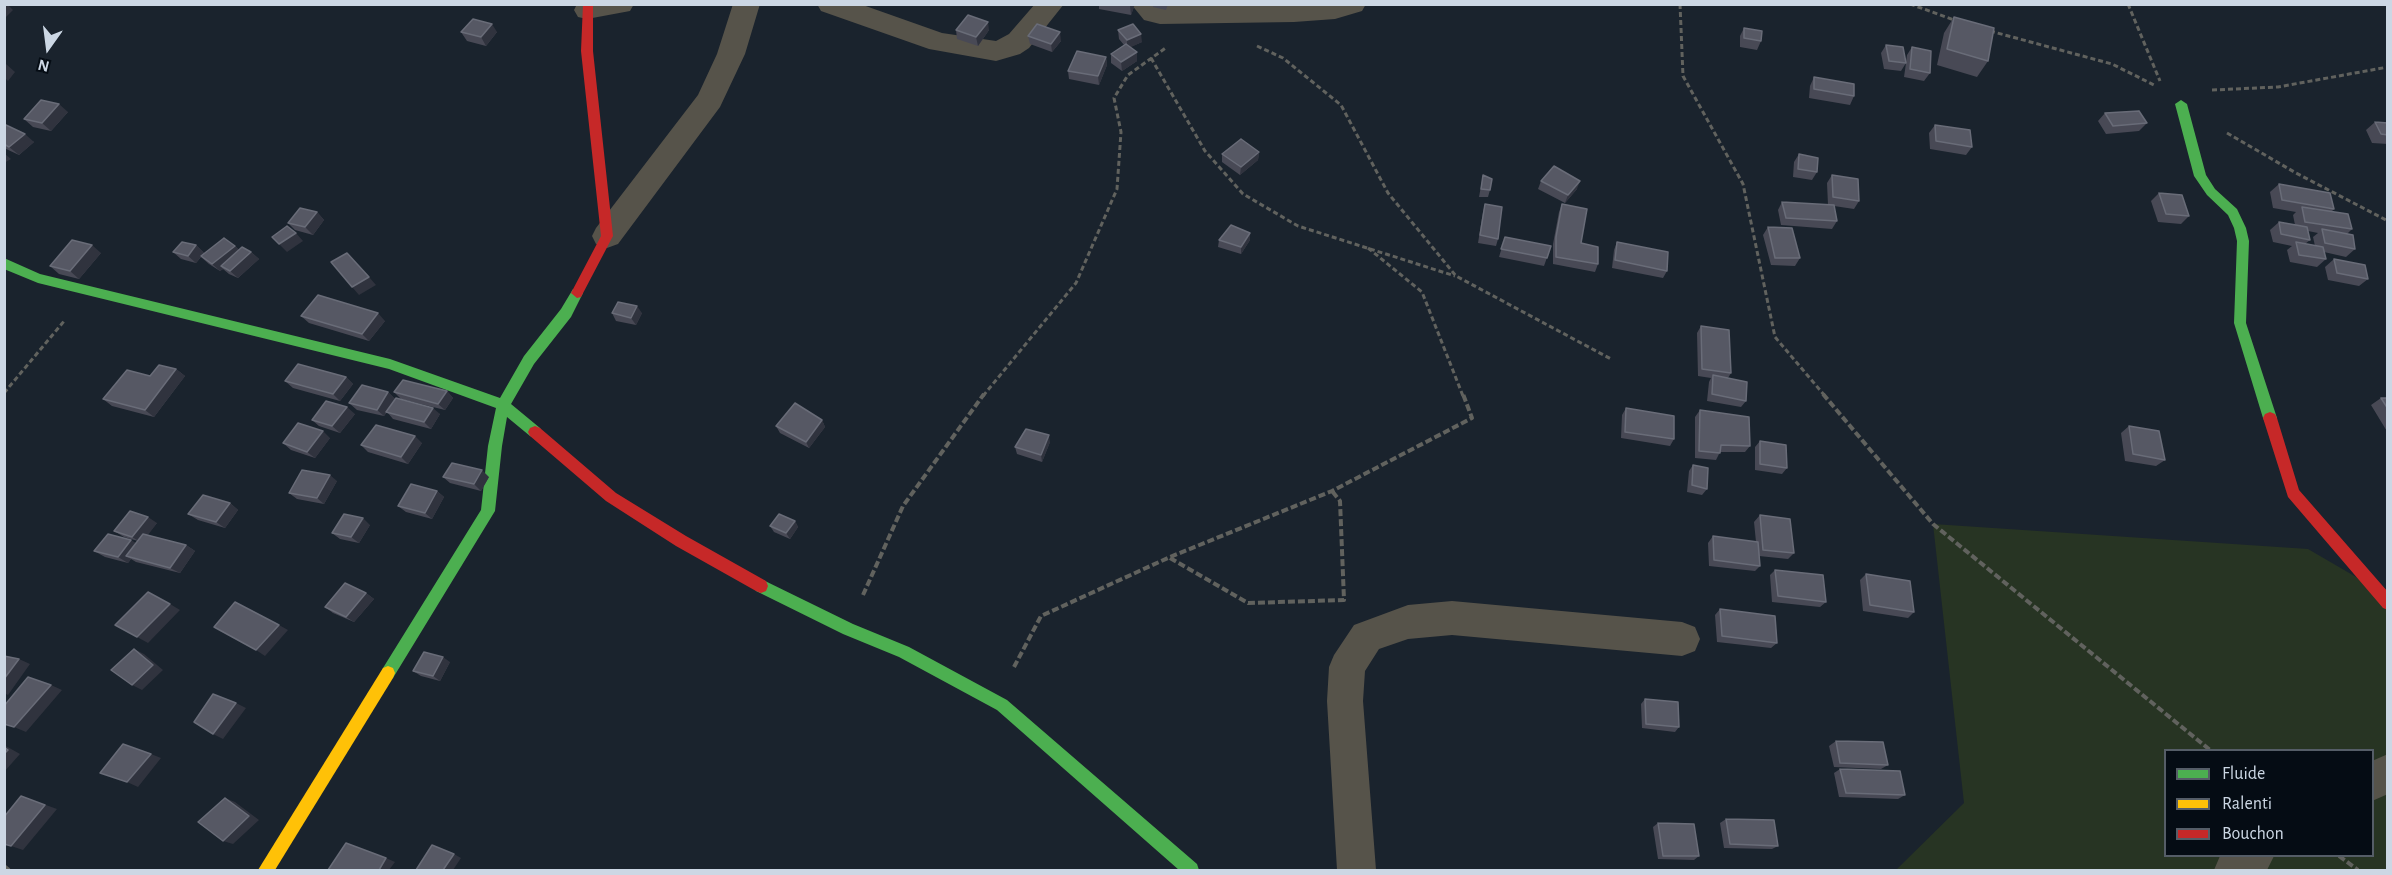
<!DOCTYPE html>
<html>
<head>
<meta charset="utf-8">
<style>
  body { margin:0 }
  #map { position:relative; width:2392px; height:875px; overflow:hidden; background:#1a232d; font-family:"Alegreya Sans",sans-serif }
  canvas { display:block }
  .frame { position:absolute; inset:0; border:6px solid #ccd7e4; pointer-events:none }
  .legend { position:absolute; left:2164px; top:749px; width:210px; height:108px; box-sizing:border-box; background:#050c14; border:2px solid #555d67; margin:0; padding:8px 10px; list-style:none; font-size:18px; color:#ccd7e4 }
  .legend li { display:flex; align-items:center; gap:12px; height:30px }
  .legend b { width:30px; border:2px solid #555d67 }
  .north { position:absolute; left:18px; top:18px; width:60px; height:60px; -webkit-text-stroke:4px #050c14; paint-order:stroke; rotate:194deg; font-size:16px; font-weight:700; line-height:24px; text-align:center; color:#ccd7e4 }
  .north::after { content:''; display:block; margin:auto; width:21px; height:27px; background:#ccd7e4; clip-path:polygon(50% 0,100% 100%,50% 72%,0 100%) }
</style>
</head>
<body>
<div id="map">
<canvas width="2392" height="875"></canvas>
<div class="frame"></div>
<ul class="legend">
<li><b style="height:8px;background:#4caf50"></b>Fluide</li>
<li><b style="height:8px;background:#ffc107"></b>Ralenti</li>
<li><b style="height:8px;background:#c62828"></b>Bouchon</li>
</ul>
<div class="north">N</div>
</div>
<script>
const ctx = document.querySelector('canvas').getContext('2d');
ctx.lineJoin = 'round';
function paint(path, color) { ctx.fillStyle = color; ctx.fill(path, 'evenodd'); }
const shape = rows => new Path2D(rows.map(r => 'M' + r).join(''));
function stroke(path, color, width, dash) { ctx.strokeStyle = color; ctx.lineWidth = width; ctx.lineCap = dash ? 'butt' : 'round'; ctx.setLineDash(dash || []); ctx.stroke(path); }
paint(shape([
  [1933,524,2308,549,2387,595,2387,870,1896,870,1964,803],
  [2166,750,2372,750,2372,856,2166,856]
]), '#273423');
stroke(shape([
  [1680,4,1683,76,1743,184,1775,337,1825,396],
  [1910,4,1957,21],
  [2128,4,2160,81],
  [1990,31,2112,64,2156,86],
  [1257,46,1283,58,1341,105,1388,193,1456,276,1611,359],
  [1151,58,1205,151,1243,194,1298,226,1455,276],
  [2212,90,2278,87,2388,67],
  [2227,133,2296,173,2388,221],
  [1368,248,1422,292,1463,396],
  [4,393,65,320],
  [983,396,1076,283,1117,189,1121,132,1114,98,1128,75,1167,47]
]), '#61625e', 3, [5, 3]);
stroke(shape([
  [1823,394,1933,524,2210,750],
  [1170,558,1248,603,1344,600,1340,501,1332,491],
  [863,595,903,506,984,394],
  [1014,667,1041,616,1170,557,1332,491,1472,418,1463,394],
  [2339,856,2358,870],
  [4,866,9,870]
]), '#61625e', 4, [7, 3]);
paint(shape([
  [577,4,634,4,630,11,587,19,578,17,574,10,577,4],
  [733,4,760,4,745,54,720,107,618,244,607,248,596,244,592,236,596,228,698,95,717,54,733,4],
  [817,4,860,4,942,33,996,41,1009,34,1035,4,1064,4,1029,48,1020,54,996,61,929,49,821,11,817,4],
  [1131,4,1162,6,1366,4,1362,11,1335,19,1294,22,1160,24,1144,20,1131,4],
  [1452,601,1682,622,1695,627,1700,639,1695,651,1682,656,1452,635,1408,639,1379,649,1365,671,1363,701,1376,870,1337,870,1327,701,1329,667,1334,655,1354,625,1408,605,1452,601],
  [2388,754,2388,794,2372,801,2372,761,2388,754],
  [2220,856,2274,856,2267,870,2214,870,2220,856]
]), '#56534a');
paint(shape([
  [2181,100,2187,104,2206,175,2215,189,2237,209,2246,228,2249,241,2246,323,2277,418,2275,422,2270,424,2265,422,2263,418,2234,323,2237,241,2234,228,2228,215,2207,195,2194,176,2175,104,2181,100],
  [4,258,40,274,390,359,500,398,524,356,561,309,573,289,581,289,583,293,571,317,534,364,511,404,540,428,542,432,540,436,535,438,530,436,507,417,502,446,495,511,393,678,388,680,383,678,381,673,383,668,481,510,488,446,496,408,389,369,38,283,4,269,4,258],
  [761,579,853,624,909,647,1007,700,1197,864,1199,870,1179,870,997,710,899,657,843,634,756,591,754,586,756,581,761,579]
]), '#4caf50');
paint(shape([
  [388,666,393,668,395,673,393,678,275,870,258,870,383,668,388,666]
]), '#ffc107');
paint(shape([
  [583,4,593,4,593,51,613,236,581,297,577,298,571,293,601,236,581,51,583,4],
  [2270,412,2275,414,2277,418,2299,490,2388,592,2388,610,2383,608,2288,497,2263,418,2265,414,2270,412],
  [535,426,540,428,616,493,686,536,766,581,768,586,766,591,761,593,756,591,676,546,606,501,530,436,528,432,530,428,535,426]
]), '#c62828');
paint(shape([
  [1099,4,1135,4,1131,15,1099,9],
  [1153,4,1168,4,1166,10,1153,7],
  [1954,17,1988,61,1977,77,1937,65,1944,33],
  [1744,28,1761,41,1757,50,1740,47,1740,36],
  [956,30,989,30,978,46,957,39],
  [1118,30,1142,42,1130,47,1137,52,1137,61,1122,71,1111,63,1111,54,1124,45,1119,39],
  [461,32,497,32,486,46,467,41],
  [1028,36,1061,41,1052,52,1030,44],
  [1886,45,1906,62,1907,55,1912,47,1930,73,1924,81,1904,77,1906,63,1901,71,1884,69,1881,53],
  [1106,57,1107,65,1099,85,1069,79,1068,71],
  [1814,77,1854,96,1850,105,1809,98,1810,86],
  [68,112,51,131,33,127,24,119],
  [2105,113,2147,123,2139,131,2106,134,2098,121],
  [2375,122,2388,123,2388,144,2372,143,2366,130],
  [1935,125,1972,147,1966,155,1930,149,1929,133],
  [4,126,34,142,19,155,4,148],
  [1259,152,1258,160,1240,175,1222,162,1222,154],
  [1799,154,1817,172,1812,180,1793,177,1794,162],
  [1483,175,1490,190,1488,197,1479,197],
  [1832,175,1859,201,1854,209,1834,206,1837,221,1832,229,1781,225,1778,210,1782,202,1828,205,1827,183],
  [1541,181,1577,189,1565,203,1538,189],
  [2279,184,2334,209,2331,212,2352,229,2347,234,2355,249,2346,257,2324,252,2326,259,2317,267,2290,262,2287,250,2292,246,2273,242,2270,230,2279,222,2295,225,2293,215,2296,212,2273,208,2270,192],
  [2308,231,2318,233,2313,237,2315,246,2305,244,2310,240],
  [2159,193,2189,216,2181,224,2158,222,2151,201],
  [1485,204,1498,239,1496,246,1478,243,1483,212],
  [1562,204,1581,243,1598,264,1595,272,1553,264,1553,244,1559,212],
  [317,212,324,220,313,235,295,230,288,223],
  [1768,227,1800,258,1795,266,1771,265,1763,235],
  [1250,233,1250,240,1241,254,1218,247,1219,240],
  [1505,237,1551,246,1544,266,1499,257],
  [1617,242,1667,271,1663,278,1612,268,1614,250],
  [196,245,204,253,235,246,239,250,251,252,259,259,238,278,229,274,223,269,220,271,209,264,201,257,196,263,181,259,173,252],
  [101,253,79,279,59,274,50,266],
  [2334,259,2368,279,2359,286,2328,280,2325,267],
  [612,313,642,313,636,325,616,321],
  [301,316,385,321,369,341,309,323],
  [1701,326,1731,373,1728,378,1746,401,1741,407,1707,401,1709,382,1711,378,1698,376,1697,333],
  [176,369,185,376,154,417,112,406,103,399,150,376],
  [346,377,353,384,340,401,293,388,285,381],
  [447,391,453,398,445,410,401,399,394,392],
  [388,392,395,399,440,414,431,429,393,419,387,412,384,416,357,410,349,403],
  [2381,398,2388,398,2388,433,2371,405],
  [1626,408,1674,439,1670,446,1621,438,1622,415],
  [1700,410,1750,446,1745,452,1720,452,1716,460,1695,458,1695,417],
  [355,414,340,433,319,426,312,420],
  [822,420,825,427,809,448,780,433,776,426],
  [2129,426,2165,460,2156,466,2125,461,2121,433],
  [330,438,315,458,291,450,283,443],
  [1760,441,1787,468,1782,474,1755,470,1755,447],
  [1050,442,1042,462,1017,454,1015,447],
  [422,443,408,464,368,452,361,445],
  [1693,465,1707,489,1702,495,1687,492,1689,471],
  [443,477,489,477,481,491,450,483],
  [337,481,324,504,297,499,289,493],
  [437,491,444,497,432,519,406,512,398,506],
  [230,503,238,510,225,528,198,520,188,514],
  [1760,515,1794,553,1788,559,1759,556,1760,566,1755,571,1709,566,1708,543,1713,536,1756,542,1754,522],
  [795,521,798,527,790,539,774,532,770,526],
  [157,523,147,535,186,545,195,551,180,573,136,562,131,559,128,563,105,557,94,551,136,543,138,541,124,537,114,531],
  [370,525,359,543,340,539,332,533],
  [1775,570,1826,602,1820,607,1772,602,1770,575],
  [1866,574,1914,612,1908,618,1863,611,1860,580],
  [366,593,374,599,354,622,333,613,325,607],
  [1720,609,1777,643,1771,648,1717,642,1715,615],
  [450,662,440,681,421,676,413,671],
  [1645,699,1679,727,1675,732,1642,728,1641,704],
  [1836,741,1888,765,1881,769,1834,767,1829,746],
  [1840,769,1905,795,1898,799,1839,797,1834,773],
  [1726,819,1778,846,1772,849,1724,848,1720,823],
  [1658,823,1699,856,1694,860,1658,859,1653,827]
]), '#484955');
paint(shape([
  [4,4,7,4,13,10,4,19],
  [1131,4,1135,4,1131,15,1130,6],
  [988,22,989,30,978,46,976,37],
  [492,24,497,32,486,46,481,37],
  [1060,32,1061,41,1052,52,1051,44],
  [1141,34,1142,42,1127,49,1127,40],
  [1137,52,1137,61,1122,71,1121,62],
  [1106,57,1107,65,1099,85,1098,76],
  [6,64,15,72,8,81,4,77,4,66],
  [59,104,68,112,51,131,42,123],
  [25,134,34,142,19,155,9,147],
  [1259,152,1258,160,1240,175,1241,167],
  [4,153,11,159,4,163],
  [1580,181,1577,189,1565,203,1568,195],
  [317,212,324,220,313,235,305,227],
  [296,233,303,241,287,252,279,244],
  [1250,233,1250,240,1241,254,1241,247],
  [92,245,101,253,79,279,70,271],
  [196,245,204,253,196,263,188,256],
  [235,246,243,253,221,266,223,269,220,271,212,264],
  [251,252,259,259,238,278,230,271],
  [369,277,376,285,359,295,352,287],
  [637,306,642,313,636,325,631,318],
  [378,313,385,321,369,341,362,334],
  [176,369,185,376,154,417,145,410],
  [346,377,353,384,340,401,333,394],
  [447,391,453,398,445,410,438,404],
  [388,392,395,399,384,416,377,410],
  [347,407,355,414,340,433,332,426],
  [433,408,440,414,431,429,424,422],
  [822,420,825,427,809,448,806,442],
  [323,431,330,438,315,458,307,452],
  [1049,435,1050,442,1042,462,1041,455],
  [415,436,422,443,408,464,401,457],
  [482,470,489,477,481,491,474,484],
  [330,475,337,481,324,504,317,498],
  [437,491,444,497,432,519,425,513],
  [230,503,238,510,225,528,216,522],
  [148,517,157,523,142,543,132,537],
  [363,518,370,525,359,543,351,537],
  [795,521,798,527,790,539,786,533],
  [131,540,141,546,126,556,131,559,128,563,118,557],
  [186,545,195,551,180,573,170,568],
  [366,593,374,599,354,622,346,617],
  [170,604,180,610,148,643,137,637],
  [279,625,288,630,265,656,256,650],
  [134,649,144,654,163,670,142,690,132,685],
  [443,657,450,662,440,681,433,676],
  [19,659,30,664,8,695,4,693,4,679],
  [51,685,62,690,26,732,14,727],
  [236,703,246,708,223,739,213,734],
  [4,745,20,754,4,772],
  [151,754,161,758,138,787,127,782],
  [21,796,57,809,23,850,11,846],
  [225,798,235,802,259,820,233,844,223,841],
  [454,854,461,858,453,870,443,870],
  [386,858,395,862,389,870,379,870]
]), '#30333e');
const building = shape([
  [968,15,988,22,976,37,956,30,968,15],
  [1954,17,1994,28,1988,61,1947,49,1954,17],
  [473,19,492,24,481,37,461,32,473,19],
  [1037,24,1060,32,1051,44,1028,36,1037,24],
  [1133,24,1141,34,1127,40,1118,30,1133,24],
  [1744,28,1762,31,1761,41,1744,38,1744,28],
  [1126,44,1137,52,1121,62,1111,54,1126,44],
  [1886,45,1903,47,1906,63,1889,61,1886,45],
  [1912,47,1931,51,1930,73,1910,69,1912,47],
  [1077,51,1106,57,1098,76,1068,71,1077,51],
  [1814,77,1854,84,1854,96,1814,89,1814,77],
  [41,100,59,104,42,123,24,119,41,100],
  [2139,111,2147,123,2113,126,2105,113,2139,111],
  [2375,122,2388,123,2388,135,2381,134,2375,122],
  [6,125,25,134,9,147,4,144,4,126,6,125],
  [1935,125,1970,130,1972,147,1936,141,1935,125],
  [1241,139,1259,152,1241,167,1222,154,1241,139],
  [1799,154,1818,158,1817,172,1798,169,1799,154],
  [1554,166,1580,181,1568,195,1541,181,1554,166],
  [1483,175,1492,179,1490,190,1481,189,1483,175],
  [1832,175,1858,179,1859,201,1833,197,1832,175],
  [2279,184,2330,193,2334,209,2282,200,2279,184],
  [2159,193,2182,195,2189,216,2166,214,2159,193],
  [1782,202,1834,205,1837,221,1786,218,1782,202],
  [1485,204,1502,207,1498,239,1480,235,1485,204],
  [1562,204,1587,209,1581,243,1598,247,1598,264,1556,257,1556,237,1562,204],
  [2302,207,2348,214,2352,229,2305,222,2302,207],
  [300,208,317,212,305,227,288,223,300,208],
  [2279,222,2307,227,2310,240,2281,234,2279,222],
  [1231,225,1250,233,1241,247,1219,240,1231,225],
  [287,226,296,233,279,244,272,237,287,226],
  [1768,227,1792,228,1800,258,1775,258,1768,227],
  [2322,229,2353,235,2355,249,2325,243,2322,229],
  [1505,237,1551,246,1547,258,1501,249,1505,237],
  [224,238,235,246,212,264,201,256,224,238],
  [72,240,92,245,70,271,50,266,72,240],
  [182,242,196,245,188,256,173,252,182,242],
  [1617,242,1668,252,1667,271,1615,260,1617,242],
  [2296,242,2323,247,2326,259,2299,255,2296,242],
  [242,247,251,252,230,271,221,266,242,247],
  [347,253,369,277,352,287,331,262,347,253],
  [2334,259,2365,265,2368,279,2337,273,2334,259],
  [318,295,378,313,362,334,301,316,318,295],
  [618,302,637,306,631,318,612,313,618,302],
  [1701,326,1729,330,1731,373,1702,369,1701,326],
  [298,364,346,377,333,394,285,381,298,364],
  [159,365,176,369,145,410,103,399,127,370,150,376,159,365],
  [1713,375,1747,382,1746,401,1712,394,1713,375],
  [403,380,447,391,438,404,394,392,403,380],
  [362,385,388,392,377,410,349,403,362,385],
  [396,398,433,408,424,422,386,412,396,398],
  [2381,398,2388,398,2388,409,2381,398],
  [326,401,347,407,332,426,312,420,326,401],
  [795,403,822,420,806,442,776,426,795,403],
  [1626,408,1674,416,1674,439,1625,432,1626,408],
  [1700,410,1749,417,1750,446,1721,445,1720,453,1699,451,1700,410],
  [298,423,323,431,307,452,283,443,298,423],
  [376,425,415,436,401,457,361,445,376,425],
  [2129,426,2159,431,2165,460,2133,454,2129,426],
  [1026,429,1049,435,1041,455,1015,447,1026,429],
  [1760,441,1786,445,1787,468,1760,464,1760,441],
  [452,463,482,470,474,484,443,477,452,463],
  [1693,465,1708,468,1707,489,1692,485,1693,465],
  [302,470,330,475,317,498,289,493,302,470],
  [411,484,437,491,425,513,398,506,411,484],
  [203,495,230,503,216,522,188,514,203,495],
  [130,511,148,517,132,537,114,531,130,511],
  [344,514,363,518,351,537,332,533,344,514],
  [779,514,795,521,786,533,770,526,779,514],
  [1760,515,1790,519,1794,553,1763,550,1760,515],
  [108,534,131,540,118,557,94,551,108,534],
  [143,534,186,545,170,568,126,556,143,534],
  [1713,536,1758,542,1760,566,1714,560,1713,536],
  [1775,570,1823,575,1826,602,1778,596,1775,570],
  [1866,574,1910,581,1914,612,1870,605,1866,574],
  [345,583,366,593,346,617,325,607,345,583],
  [148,592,170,604,137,637,115,625,148,592],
  [235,602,279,625,256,650,214,627,235,602],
  [1720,609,1775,616,1777,643,1722,636,1720,609],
  [134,649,153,665,132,685,111,670,134,649],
  [424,652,443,657,433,676,413,671,424,652],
  [4,656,19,659,4,679,4,656],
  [28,677,51,685,14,727,4,724,4,706,28,677],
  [213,694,236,703,213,734,194,722,213,694],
  [1645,699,1678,702,1679,727,1646,724,1645,699],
  [1836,741,1883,742,1888,765,1840,763,1836,741],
  [123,744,151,754,127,782,100,773,123,744],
  [4,747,8,750,4,754,4,747],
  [1840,769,1900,771,1905,795,1846,793,1840,769],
  [21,796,45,805,11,846,4,844,4,817,21,796],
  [225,798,249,816,223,841,198,822,225,798],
  [1726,819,1774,820,1778,846,1730,844,1726,819],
  [1658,823,1694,824,1699,856,1663,856,1658,823],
  [346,843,386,858,379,870,328,870,346,843],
  [432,845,454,854,443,870,416,870,432,845]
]);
paint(building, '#565864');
stroke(building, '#696c78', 1.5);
</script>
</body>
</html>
